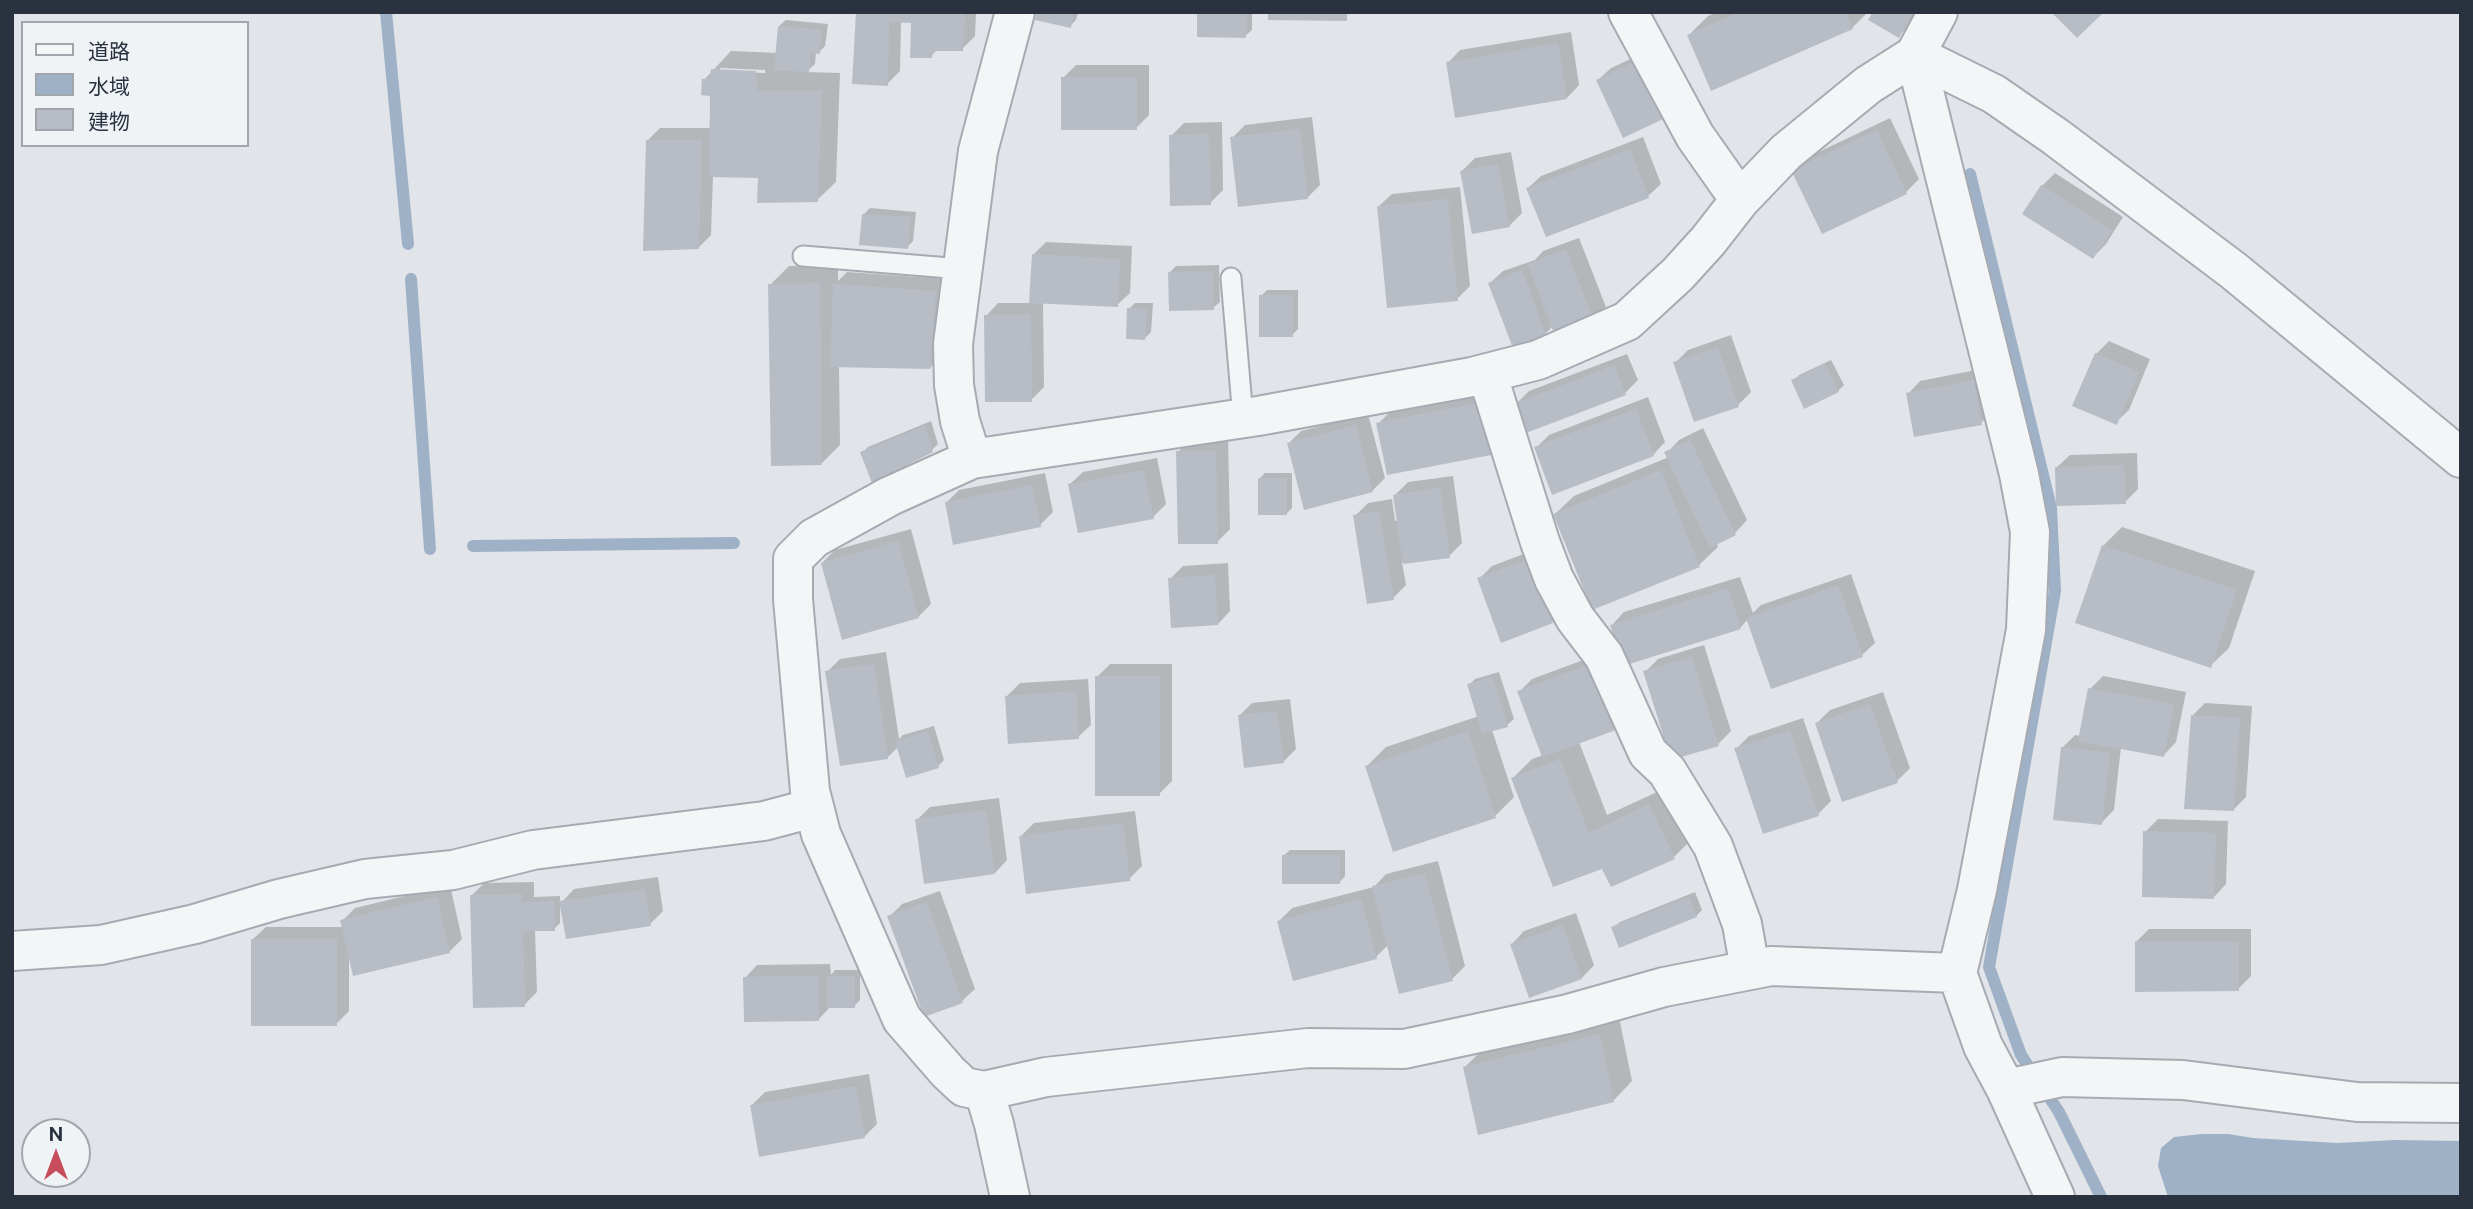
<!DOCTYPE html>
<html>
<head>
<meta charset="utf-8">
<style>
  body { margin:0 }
  #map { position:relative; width:2473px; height:1209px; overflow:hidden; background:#e1e4e9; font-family:"Public Sans","Noto Sans JP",sans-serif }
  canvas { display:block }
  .frame { position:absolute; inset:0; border:14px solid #2a3240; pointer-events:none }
  .legend { position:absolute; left:21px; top:21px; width:228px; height:126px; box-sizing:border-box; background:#f0f3f6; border:2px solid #a1a6ad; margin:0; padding:9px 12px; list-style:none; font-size:21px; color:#2a3240 }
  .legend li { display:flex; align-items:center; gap:14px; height:35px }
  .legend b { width:35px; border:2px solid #a1a6ad }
  .north { position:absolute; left:21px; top:1118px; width:70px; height:70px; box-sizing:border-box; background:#f0f3f6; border:2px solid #a1a6ad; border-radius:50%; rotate:0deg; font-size:19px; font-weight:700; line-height:28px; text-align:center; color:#2a3240 }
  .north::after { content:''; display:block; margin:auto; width:24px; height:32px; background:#c74d5d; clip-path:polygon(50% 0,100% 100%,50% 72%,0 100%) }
</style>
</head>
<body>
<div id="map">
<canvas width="2473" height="1209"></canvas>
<div class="frame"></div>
<ul class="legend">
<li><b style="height:9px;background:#f4f5f7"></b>道路</li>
<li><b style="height:19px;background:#9eb1c7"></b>水域</li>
<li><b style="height:19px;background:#b8bdc5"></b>建物</li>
</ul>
<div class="north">N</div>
</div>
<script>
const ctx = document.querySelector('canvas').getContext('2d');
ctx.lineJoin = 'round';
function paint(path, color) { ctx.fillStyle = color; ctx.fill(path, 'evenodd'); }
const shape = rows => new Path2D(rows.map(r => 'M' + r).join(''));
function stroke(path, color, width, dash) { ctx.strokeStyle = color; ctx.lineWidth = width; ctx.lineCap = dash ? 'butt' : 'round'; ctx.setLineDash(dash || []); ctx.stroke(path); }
paint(shape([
  [2202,1134,2228,1134,2253,1138,2337,1143,2396,1140,2461,1141,2461,1197,2168,1197,2158,1166,2161,1148,2174,1137]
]), '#9eb1c7');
paint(shape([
  [858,12,976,12,975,36,962,49,938,49,931,56,913,21,901,21,900,71,887,84],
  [1039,12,1078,12,1076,20,1070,26],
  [1199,12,1252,12,1252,30,1245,36],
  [1717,12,1868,12,1852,28,1689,35,1708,16],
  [1874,12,1918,12,1911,23,1899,36],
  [786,20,828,24,825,46,819,52,816,52,815,64,806,72,840,73,836,182,817,200,760,176,713,175,711,235,698,248,647,141,660,128,711,128,711,95,704,80,731,51,777,53,779,26],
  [720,68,765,70,765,73,720,71],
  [1571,32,1579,85,1567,98,1448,63,1460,50],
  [1650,50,1675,105,1662,118,1598,80,1611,68],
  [1076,65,1149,65,1149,115,1136,128,1063,78],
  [1312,117,1320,185,1307,198,1232,138,1245,125],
  [1890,118,1919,179,1906,192,1823,231,1793,170,1806,158],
  [1222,122,1223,190,1210,203,1171,136,1184,123],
  [1643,137,1661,184,1648,196,1528,188,1541,176],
  [1511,152,1522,213,1509,226,1462,171,1475,158],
  [2055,173,2123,217,2106,244,2093,257,2042,186],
  [1460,187,1470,286,1457,299,1379,206,1392,194],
  [870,208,916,212,913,241,907,247,864,214],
  [1579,238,1606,307,1593,320,1553,326,1545,334,1490,283,1503,271,1535,260,1543,251],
  [1046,242,1132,246,1130,293,1117,305,1043,302,1044,387,1031,400,986,316,998,303,1031,303,1033,255],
  [838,265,838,281,847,272,948,279,942,355,930,368,839,366,840,445,821,464,770,285,789,266],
  [1219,265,1220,302,1213,308,1170,272,1176,266],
  [1267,290,1298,290,1298,329,1292,335,1261,296],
  [1135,303,1153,303,1151,332,1145,338,1129,309],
  [1731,335,1751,392,1738,405,1675,363,1688,350],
  [2109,341,2150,359,2129,410,2116,422,2096,354],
  [1627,354,1638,380,1625,393,1516,404,1529,391],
  [1831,360,1844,385,1838,391,1793,381,1799,375],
  [1986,368,1994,410,1981,423,1908,394,1920,381],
  [1494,391,1503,440,1491,453,1378,424,1391,411],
  [1648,397,1665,442,1653,455,1536,448,1549,435],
  [1368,414,1385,478,1372,491,1288,444,1301,431],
  [931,421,938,444,932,450,862,453,868,447],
  [1703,428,1747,520,1735,533,1716,542,1718,547,1699,565,1555,514,1574,496,1669,457,1667,453,1679,440],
  [1228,438,1230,529,1217,542,1178,452,1191,439],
  [2137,453,2138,489,2125,502,2057,467,2070,455],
  [1157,458,1166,504,1153,517,1070,484,1083,472],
  [1045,473,1053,512,1040,525,947,502,959,490],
  [1265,473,1292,473,1292,508,1286,514,1259,479],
  [1453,476,1462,543,1449,556,1402,562,1406,585,1393,598,1355,516,1368,503,1392,499,1395,521,1399,520,1395,495,1408,482],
  [2122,527,2255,571,2229,648,2210,666,2103,546],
  [911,529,931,604,918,617,822,563,835,550],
  [1542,547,1565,609,1552,622,1479,579,1492,566],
  [1228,563,1230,611,1218,624,1170,579,1183,566],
  [1851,574,1875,643,1862,655,1772,687,1748,619,1740,628,1612,625,1624,612,1740,577,1753,613,1761,605],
  [1704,645,1731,731,1718,744,1645,672,1658,659],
  [886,652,899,739,903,735,934,726,944,760,938,766,899,746,887,758,827,672,840,659],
  [1605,652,1628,716,1615,728,1579,742,1607,815,1668,787,1693,838,1674,857,1603,866,1513,778,1532,759,1543,755,1519,692,1532,679],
  [1110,664,1172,664,1172,781,1159,794,1097,677],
  [1499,672,1514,719,1507,725,1492,730,1514,797,1495,816,1367,766,1386,747,1479,716,1469,685,1475,679],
  [2103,676,2186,692,2176,742,2164,755,2121,747,2114,810,2101,823,2062,748,2075,735,2081,736,2090,689],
  [1088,679,1091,725,1078,737,1007,696,1020,683],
  [1883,692,1910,768,1897,781,1817,723,1830,710],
  [1290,699,1296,749,1283,762,1240,715,1252,703],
  [2205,703,2252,706,2246,797,2233,810,2192,716],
  [1803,718,1831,801,1818,814,1736,749,1749,736],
  [999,798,1007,860,995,873,917,820,930,807],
  [1135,811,1142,866,1129,879,1021,836,1034,823],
  [2158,819,2228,821,2226,884,2214,897,2145,832],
  [1290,850,1345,850,1345,876,1339,883,1283,856],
  [1438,861,1465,966,1452,979,1388,945,1376,957,1279,921,1292,908,1374,887,1386,874],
  [658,877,663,911,650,924,562,906,560,906,560,923,554,929,535,929,537,992,524,1005,471,896,484,883,534,882,534,897,560,896,560,904,574,889],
  [450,885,462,939,450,951,349,957,349,1011,336,1024,253,939,266,927,343,927,342,921,355,908],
  [940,891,975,989,962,1001,889,917,902,904],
  [1695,892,1702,910,1696,916,1613,928,1620,922],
  [1576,913,1594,965,1582,978,1512,944,1524,931],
  [2149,929,2251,929,2251,976,2238,989,2136,942],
  [830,964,831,975,835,970,860,970,860,1000,854,1006,831,1006,819,1019,745,978,757,965],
  [1619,1017,1632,1081,1614,1100,1464,1068,1483,1049],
  [869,1074,877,1124,864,1137,752,1105,765,1092]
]), '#0003');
stroke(shape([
  [386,12,408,244],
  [1970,174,2051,508,2055,591,1989,967,2021,1055,2059,1112,2101,1197],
  [411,279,430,549],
  [473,546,734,543]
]), '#9eb1c7', 12);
paint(shape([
  [856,12,965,12,963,51,933,51,932,58,910,58,911,23,889,22,888,86,852,84],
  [1037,12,1074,12,1071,28,1035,20],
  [1197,12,1247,12,1246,38,1197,37],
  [1268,12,1347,12,1347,21,1268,20],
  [1739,12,1846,12,1853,29,1711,91,1687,35],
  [1873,12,1914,12,1899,38,1868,20],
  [2051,12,2104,12,2077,38],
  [778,26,822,30,820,54,811,53,809,72,774,70],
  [1558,43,1567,99,1455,118,1446,62],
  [1637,61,1663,119,1623,138,1596,80],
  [711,69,756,71,757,90,822,91,818,202,757,203,758,178,709,177,710,96,701,95,702,79,710,78],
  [1061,77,1137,77,1137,130,1061,130],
  [1300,129,1308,199,1238,207,1230,137],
  [1877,130,1907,194,1822,234,1791,170],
  [1209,134,1211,205,1170,206,1169,135],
  [646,140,702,140,699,249,643,251],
  [1630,149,1649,198,1546,237,1526,188],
  [1498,164,1510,227,1472,234,1460,171],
  [2041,185,2112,230,2093,259,2022,214],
  [1448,199,1458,301,1387,308,1377,206],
  [862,214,911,217,908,249,859,245],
  [1566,249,1594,322,1555,336,1528,264],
  [1032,254,1120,259,1118,307,1029,303],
  [1522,270,1546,335,1513,348,1488,283],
  [1214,271,1214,310,1169,311,1168,272],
  [820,283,822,465,771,466,768,284],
  [833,284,936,291,930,369,830,367],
  [1259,295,1293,295,1293,337,1259,337],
  [1127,308,1147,309,1145,340,1126,339],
  [1031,314,1032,402,985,402,984,315],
  [1718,347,1739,407,1694,422,1673,362],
  [2095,353,2139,372,2117,425,2072,406],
  [1825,364,1839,392,1804,409,1791,380],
  [1614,365,1626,395,1526,433,1514,404],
  [1974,380,1982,425,1914,437,1906,393],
  [1481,402,1491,455,1387,475,1376,423],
  [1636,409,1654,456,1552,495,1534,447],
  [1356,425,1373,492,1304,510,1287,443],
  [925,426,933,452,872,483,860,452],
  [1690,440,1736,535,1710,548,1664,452],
  [1216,450,1218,544,1178,544,1176,451],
  [2124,465,2126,504,2056,506,2055,467],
  [1144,470,1154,519,1078,533,1068,484],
  [1661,470,1700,567,1592,610,1553,514],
  [1258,478,1287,478,1287,515,1258,515],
  [1032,485,1041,527,953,545,945,502],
  [1440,488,1450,558,1403,564,1393,495],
  [1379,511,1394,600,1367,604,1353,515],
  [898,541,919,618,842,640,821,563],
  [2102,545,2237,590,2211,668,2075,623],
  [1529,559,1553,623,1501,643,1477,578],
  [1215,575,1218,625,1171,628,1168,578],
  [1838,585,1863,657,1771,689,1746,618],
  [1728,588,1741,629,1623,666,1610,625],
  [1692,657,1719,746,1671,760,1643,671],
  [874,664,888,759,840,766,825,671],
  [1592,664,1616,730,1542,757,1517,691],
  [1095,676,1160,676,1160,796,1095,796],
  [1493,677,1508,727,1482,734,1467,684],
  [2088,688,2174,704,2164,757,2078,741],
  [1076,691,1079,739,1008,744,1005,696],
  [1870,704,1898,783,1842,802,1815,723],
  [1277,711,1284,763,1244,768,1238,715],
  [2191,715,2240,718,2234,811,2184,809],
  [1790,730,1819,816,1763,834,1734,748],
  [928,731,939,768,906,778,895,741],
  [1468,731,1496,818,1393,852,1365,766],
  [2061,747,2110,753,2102,825,2053,820],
  [1560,759,1589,833,1649,804,1675,859,1611,887,1602,869,1553,887,1511,778],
  [986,810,995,874,924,884,915,819],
  [1123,823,1130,881,1026,894,1019,836],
  [2143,831,2216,833,2214,899,2142,897],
  [1282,855,1340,855,1340,884,1282,884],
  [1425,873,1453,981,1399,994,1372,886],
  [645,889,651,926,566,939,559,901],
  [522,894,522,902,554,901,555,931,523,931,525,1007,473,1008,470,895],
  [437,897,450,953,353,976,340,920],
  [1689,897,1697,917,1619,948,1611,927],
  [1361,899,1377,959,1293,981,1277,921],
  [927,902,963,1003,924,1017,887,916],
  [1563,925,1582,979,1529,998,1510,944],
  [251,939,337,939,337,1026,251,1026],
  [2135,941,2239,942,2239,991,2135,992],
  [818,976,819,1021,744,1022,743,977],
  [827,976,855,976,855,1008,827,1008],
  [1600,1034,1614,1102,1478,1135,1463,1067],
  [856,1086,865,1138,759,1157,750,1105]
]), '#b8bdc5');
const lane = shape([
  [803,256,962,269],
  [1231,278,1243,418]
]);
const street = shape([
  [1628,12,1695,136,1740,200],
  [1938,12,1915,55,1868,85,1786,152,1740,200,1708,241,1678,274,1627,321,1538,360,1472,377,1258,416,972,459,890,496,814,538,793,559,793,599,810,791,821,834,902,1019,948,1072,964,1087,984,1091,1046,1077,1308,1048,1404,1049,1568,1014,1664,987,1771,966,1957,973],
  [1915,55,2019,474,2030,532,2026,630,1977,890,1957,973,1983,1046,2006,1089,2055,1197],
  [1915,55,1994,94,2056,137,2234,271,2461,458],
  [1487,373,1540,542,1554,579,1575,618,1604,656,1648,753,1667,771,1713,846,1742,924,1750,969],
  [972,459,960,421,954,385,953,344,978,151,1015,12],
  [12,951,101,945,195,924,279,899,365,879,453,870,533,850,764,821,813,808],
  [2006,1089,2062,1077,2183,1080,2357,1102,2461,1103],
  [984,1091,994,1124,1010,1197]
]);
stroke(lane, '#a6abb3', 23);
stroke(street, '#a6abb3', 42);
stroke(lane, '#f4f5f7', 19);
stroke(street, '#f4f5f7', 38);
</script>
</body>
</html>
